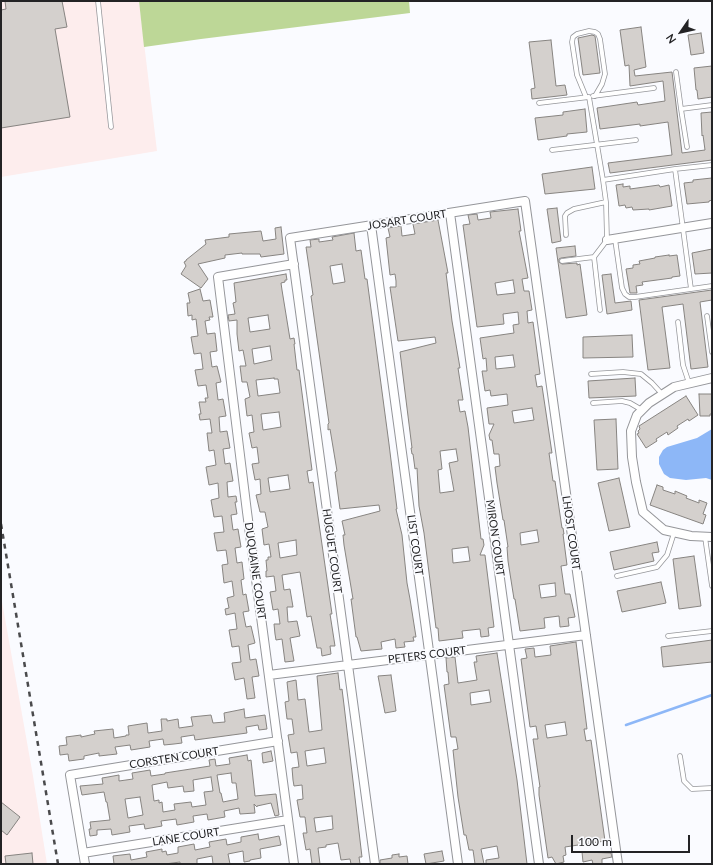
<!DOCTYPE html>
<html>
<head>
<meta charset="utf-8">
<style>
  body { margin:0 }
  #map { position:relative; width:713px; height:865px; overflow:hidden; background:#fafbff; font-family:Lato,sans-serif }
  canvas { display:block }
  .frame { position:absolute; inset:0; border:2px solid #232325; pointer-events:none }
  .north { position:absolute; left:661px; top:12px; width:40px; height:40px; -webkit-text-stroke:3px #fafbff; paint-order:stroke; rotate:236deg; font-size:11px; font-weight:700; line-height:16px; text-align:center; color:#232325 }
  .north::after { content:''; display:block; margin:auto; width:14px; height:18px; background:#232325; clip-path:polygon(50% 0,100% 100%,50% 72%,0 100%) }
  .scale { position:absolute; left:571px; top:835px; width:119px; height:18px; box-sizing:border-box; border:2px solid #232325; border-top:0; padding-left:5px; font-size:12px; line-height:14px; white-space:nowrap; color:#232325; -webkit-text-stroke:3px #fafbff; paint-order:stroke }
</style>
</head>
<body>
<div id="map">
<canvas width="713" height="865"></canvas>
<div class="frame"></div>
<div class="north">N</div>
<div class="scale">100 m</div>
</div>
<script>
const ctx = document.querySelector('canvas').getContext('2d');
ctx.lineJoin = 'round';
function paint(path, color) { ctx.fillStyle = color; ctx.fill(path, 'evenodd'); }
const shape = rows => new Path2D(rows.map(r => 'M' + r).join(''));
function stroke(path, color, width, dash) { ctx.strokeStyle = color; ctx.lineWidth = width; ctx.lineCap = dash ? 'butt' : 'round'; ctx.setLineDash(dash || []); ctx.stroke(path); }
function drawText(font, color, halo, rows, align = 'center') {
  ctx.font = font + ' Lato,sans-serif'; ctx.lineWidth = 3.5; ctx.setLineDash([]); ctx.textBaseline = 'middle'; ctx.strokeStyle = halo; ctx.fillStyle = color; for (const [text, x, y, turn = 0] of rows) {
    ctx.save(); ctx.translate(x, y); ctx.rotate((+turn || 0) * Math.PI / 180); ctx.textAlign = isNaN(turn) ? turn : align; if (halo) ctx.strokeText(text, 0, 0); ctx.fillText(text, 0, 0); ctx.restore();
  }
}
paint(shape([
  [1,1,139,1,157,151,1,177],
  [1,596,33,776,47,864,1,864]
]), '#fdeded');
paint(shape([
  [139,1,409,1,410,13,201,39,144,47]
]), '#bdd797');
paint(shape([
  [712,429,712,480,706,478,686,480,670,478,664,474,659,464,659,457,663,450,667,447,697,438]
]), '#8db7f7');
stroke(shape([
  [626,725,712,695]
]), '#8db7f7', 2.5);
const building = shape([
  [5,1,62,1,67,27,55,29,70,117,1,128,1,10,6,9,5,1],
  [641,27,646,67,634,70,635,76,672,72,682,153,705,150,703,135,702,136,701,113,712,112,712,160,610,173,608,163,672,155,668,122,640,126,640,124,600,129,597,108,637,102,638,105,665,101,663,81,630,86,629,65,625,66,620,30,641,27],
  [701,33,704,53,691,55,688,35,701,33],
  [592,35,595,36,600,73,583,75,578,38,592,35],
  [551,40,556,86,565,85,567,95,532,99,531,89,535,88,529,42,551,40],
  [712,66,712,97,698,99,697,90,696,90,694,68,712,66],
  [585,109,587,132,567,134,567,136,538,140,535,118,563,115,563,112,585,109],
  [592,167,595,189,545,194,542,174,592,167],
  [712,178,712,200,709,201,709,202,687,204,684,183,693,182,693,180,712,178],
  [623,184,623,187,630,186,630,189,659,185,660,187,669,185,672,206,649,210,649,209,633,210,632,207,626,208,625,205,619,206,616,185,623,184],
  [557,208,561,241,552,243,547,209,557,208],
  [518,209,521,231,519,231,528,278,522,279,524,291,529,291,532,310,527,311,528,323,533,322,540,374,535,375,537,387,542,386,552,453,549,453,553,481,555,481,562,528,563,528,564,534,563,534,567,565,561,566,565,594,570,594,575,617,568,618,569,626,560,627,559,616,544,618,545,628,520,631,515,599,514,599,508,561,507,547,508,547,504,520,503,520,497,483,495,467,500,466,499,454,494,454,492,440,490,440,489,435,494,424,489,424,487,408,508,405,507,394,491,396,490,390,485,391,482,371,487,371,486,358,483,359,480,338,514,333,513,325,519,324,518,312,503,314,504,324,477,327,463,225,470,224,468,215,477,214,478,220,491,218,490,212,518,209],
  [513,280,515,293,497,295,495,283,513,280],
  [513,355,515,367,496,369,495,357,513,355],
  [532,408,534,420,514,423,512,411,532,408],
  [537,530,539,542,521,545,520,533,537,530],
  [555,583,556,596,541,598,539,585,555,583],
  [438,220,448,273,446,273,452,321,460,368,458,368,463,400,458,400,460,412,465,411,468,427,481,539,483,539,484,545,480,555,485,555,494,627,488,628,489,636,481,637,480,629,462,631,463,638,439,641,438,628,436,628,424,533,419,506,417,468,415,469,413,454,412,454,411,448,412,448,400,352,436,343,435,337,398,341,390,287,396,287,396,281,395,274,390,275,386,238,390,237,388,228,401,226,402,236,415,234,413,224,438,220],
  [456,449,458,461,449,463,454,491,440,493,438,470,442,469,440,451,456,449],
  [468,547,470,561,453,563,452,549,468,547],
  [281,227,284,254,261,257,260,254,242,254,242,253,225,255,225,258,198,264,208,279,201,288,181,274,186,266,184,262,186,261,186,260,206,244,205,240,229,237,229,234,261,231,263,241,276,239,275,228,281,227],
  [354,233,356,251,361,250,365,279,367,279,389,444,397,509,396,509,402,535,407,583,410,599,416,637,413,637,414,641,404,642,405,647,396,648,395,639,381,642,382,649,361,651,357,637,356,637,351,599,353,599,344,545,343,535,345,535,342,521,380,511,379,505,340,509,335,472,337,471,330,429,328,430,328,424,329,423,311,296,313,295,306,247,311,247,310,240,319,239,319,242,333,240,332,237,354,233],
  [342,264,345,282,333,284,330,266,342,264],
  [575,246,576,256,561,258,559,259,559,262,562,264,577,263,577,265,580,264,587,315,566,318,556,248,575,246],
  [712,249,712,273,695,274,692,253,712,249],
  [669,255,669,256,677,255,680,276,672,277,672,278,642,282,643,285,636,286,637,293,630,293,626,269,633,268,633,265,640,264,639,261,655,258,655,257,669,255],
  [286,274,287,280,285,280,285,282,281,283,282,290,290,339,294,338,295,344,294,344,297,370,299,370,312,470,307,471,309,483,313,482,332,614,330,614,335,646,330,646,331,654,322,656,321,648,317,648,311,616,307,617,300,572,282,575,284,590,290,589,293,607,287,607,288,622,297,621,300,636,290,638,294,661,285,662,282,639,276,640,275,634,274,624,280,624,278,609,273,610,270,592,276,591,274,576,266,577,266,571,267,571,266,560,268,560,268,557,271,557,269,544,264,545,262,529,268,527,265,512,260,512,256,495,261,494,260,479,255,480,252,464,259,463,257,447,252,448,249,433,254,432,252,415,247,416,245,399,250,397,247,382,242,382,240,366,246,366,243,350,239,351,237,334,237,320,229,321,228,315,235,314,233,303,236,302,234,283,286,274],
  [268,315,270,329,250,332,248,318,268,315],
  [270,346,272,360,254,364,252,349,270,346],
  [274,378,274,379,278,379,280,393,258,396,256,380,274,378],
  [279,412,281,427,263,430,261,414,279,412],
  [288,475,290,489,270,492,268,478,288,475],
  [296,540,297,555,280,558,278,543,296,540],
  [611,274,615,303,631,301,632,310,607,314,602,275,611,274],
  [200,289,203,301,210,300,213,317,209,317,210,320,205,321,207,334,215,333,217,351,210,352,212,367,217,366,221,382,216,383,218,400,223,399,226,416,219,417,220,432,227,431,230,448,223,449,225,464,230,463,233,481,227,482,228,497,236,496,237,502,235,502,237,514,231,515,233,530,238,529,241,547,235,548,237,563,242,562,244,579,241,580,243,595,246,594,249,611,243,612,246,627,251,626,255,643,248,645,250,660,256,659,259,676,252,677,255,698,247,699,244,678,235,680,232,663,241,662,239,646,232,647,229,630,237,629,235,613,226,615,225,609,229,608,227,598,234,596,232,581,224,583,222,565,228,564,226,550,217,551,214,533,224,532,222,516,214,517,211,500,219,498,218,483,209,485,206,467,216,465,214,450,209,451,207,433,212,433,210,419,200,420,199,414,201,414,199,402,206,402,205,398,208,398,206,385,198,386,195,370,203,369,201,353,194,354,191,337,198,336,196,319,192,320,192,315,188,316,187,303,190,303,188,293,200,289],
  [712,290,712,300,700,302,708,367,691,369,683,304,662,307,670,368,648,370,639,300,712,290],
  [632,335,633,357,583,358,583,337,632,335],
  [635,378,636,396,589,398,588,381,635,378],
  [699,394,712,394,712,414,710,414,710,416,700,416,699,394],
  [686,396,698,415,689,421,688,419,677,426,678,428,668,435,667,432,656,439,657,441,646,448,637,434,639,433,638,431,640,429,639,426,686,396],
  [616,419,618,469,597,470,594,420,616,419],
  [619,478,630,527,609,531,598,483,619,478],
  [657,485,663,487,663,490,675,494,675,491,687,496,686,498,699,503,699,500,707,503,703,514,706,515,703,524,650,505,657,485],
  [657,542,659,552,652,553,654,561,614,570,610,552,657,542],
  [694,556,701,606,679,609,673,559,694,556],
  [661,582,666,603,622,612,617,591,661,582],
  [712,640,712,662,663,667,661,647,712,640],
  [576,642,587,729,584,729,586,741,591,740,605,841,565,847,566,855,563,856,564,862,556,864,552,857,548,858,539,795,539,787,540,787,533,739,538,739,536,726,530,727,521,659,527,658,525,649,534,648,535,657,551,655,550,646,576,642],
  [565,722,567,735,547,738,545,725,565,722],
  [497,653,517,780,527,864,486,864,486,860,499,858,497,846,481,849,484,864,475,864,473,850,469,850,466,835,464,835,458,797,453,750,458,749,456,737,451,737,444,685,449,684,448,672,447,672,446,658,455,657,458,683,477,680,474,662,477,662,476,656,497,653],
  [489,690,491,702,471,705,470,693,489,690],
  [338,673,340,690,342,689,344,705,362,857,359,857,360,864,351,864,350,859,341,860,338,843,326,845,326,847,318,848,320,864,312,864,310,849,306,850,303,833,307,833,305,817,300,817,297,800,303,799,302,785,294,786,293,780,292,768,299,767,297,752,291,753,288,735,294,734,292,719,287,719,285,702,289,701,287,682,296,680,298,700,305,699,309,732,322,730,317,676,338,673],
  [324,748,326,763,307,766,305,751,324,748],
  [332,816,333,829,316,832,314,818,332,816],
  [391,675,396,711,385,713,378,676,391,675],
  [244,709,245,718,265,715,267,729,259,730,258,725,246,727,247,733,195,740,194,735,181,737,182,743,174,744,164,745,163,739,149,741,150,747,131,750,130,745,115,747,117,754,99,756,99,753,84,756,84,759,69,761,68,754,60,755,59,746,67,745,66,737,81,735,81,737,95,734,94,731,113,729,114,738,126,736,126,735,129,735,128,726,147,723,148,733,162,731,161,719,167,719,167,721,178,719,179,728,193,726,191,717,211,715,213,723,225,722,224,713,244,709],
  [271,751,273,761,263,763,262,753,271,751],
  [247,755,248,761,251,760,255,796,276,794,279,815,275,816,271,803,257,806,257,807,254,804,255,813,240,814,239,808,224,811,225,817,208,820,207,814,193,816,194,822,177,825,176,819,161,821,162,826,145,829,144,824,129,826,130,832,112,835,111,829,97,830,97,835,90,836,89,829,91,829,90,822,110,820,107,802,106,802,104,792,82,795,80,786,103,784,102,778,108,777,119,775,119,781,133,779,132,773,150,770,151,776,165,774,165,773,210,766,209,760,215,759,216,766,230,764,229,758,247,755],
  [231,773,232,783,236,783,238,799,223,802,221,793,220,793,217,775,231,773],
  [211,777,213,791,204,792,206,805,192,807,191,802,174,804,175,810,163,812,162,802,159,803,159,800,154,801,152,785,167,782,168,788,183,786,184,792,194,791,193,780,211,777],
  [140,797,143,815,128,818,125,799,140,797],
  [1,802,20,817,7,835,1,830,1,802],
  [258,834,259,840,279,836,281,845,260,849,261,858,250,860,250,861,244,862,243,851,228,854,230,864,213,864,212,856,197,859,197,864,180,864,180,862,165,864,114,864,113,856,130,854,131,860,147,857,146,852,162,849,162,852,166,851,167,855,178,853,178,847,194,844,195,850,210,847,209,842,226,839,227,845,241,842,241,837,258,834],
  [442,851,444,861,426,864,424,854,442,851],
  [582,852,611,853,612,857,602,859,602,864,593,864,592,860,583,862,582,852],
  [32,853,33,864,6,864,5,856,32,853],
  [399,854,399,857,407,856,408,864,380,864,380,860,392,858,392,855,399,854]
]);
paint(building, '#d4d0cd');
stroke(building, '#878481', 1);
const lane = shape([
  [98,1,111,127],
  [676,72,681,109,712,105],
  [593,96,654,88],
  [586,97,577,75,572,42,573,37,577,34,589,31,595,32,598,34,600,39,605,74,602,84,595,96],
  [539,103,589,97,603,180],
  [681,109,687,147],
  [552,150,636,140],
  [675,169,712,165],
  [566,235,565,216,567,213,574,209,606,202],
  [615,239,622,288,625,294,629,297,635,297,712,286],
  [594,257,607,240,606,202,603,180,675,169,691,289],
  [562,261,594,257,600,310],
  [707,316,712,352],
  [678,322,683,365,689,383],
  [591,374,623,372,641,374,652,383,662,394],
  [593,403,622,401,630,403,642,410],
  [705,537,712,586],
  [617,576,657,567,667,555,674,533],
  [668,636,712,631],
  [680,756,684,781,692,789,712,788]
]);
const street = shape([
  [450,213,539,864],
  [371,225,458,864],
  [607,240,712,223],
  [294,264,218,277,247,512,294,864],
  [712,378,674,387,649,403,637,415,631,431,632,457,636,482,643,512,664,530,691,536,712,537],
  [269,675,586,635],
  [83,853,288,820],
  [85,864,70,775,278,741],
  [375,864,290,238,525,201,618,864]
]);
stroke(lane, '#95969a', 5.5);
stroke(street, '#95969a', 10);
stroke(lane, '#fff', 4);
stroke(street, '#fff', 8);
stroke(shape([
  [1,524,58,864]
]), '#4a4a4c', 2.5, [5, 5]);
drawText('11px', '#232325', '#fafbff', [
  ["JOSART COURT",407,220,-9],
  ["LHOST COURT",571,533,82],
  ["MIRON COURT",495,538,82],
  ["LIST COURT",415,545,82],
  ["HUGUET COURT",332,551,82],
  ["DUQUAINE COURT",255,571,82],
  ["PETERS COURT",427,655,-7],
  ["CORSTEN COURT",174,758,-9],
  ["LANE COURT",186,837,-9]
]);
</script>
</body>
</html>
